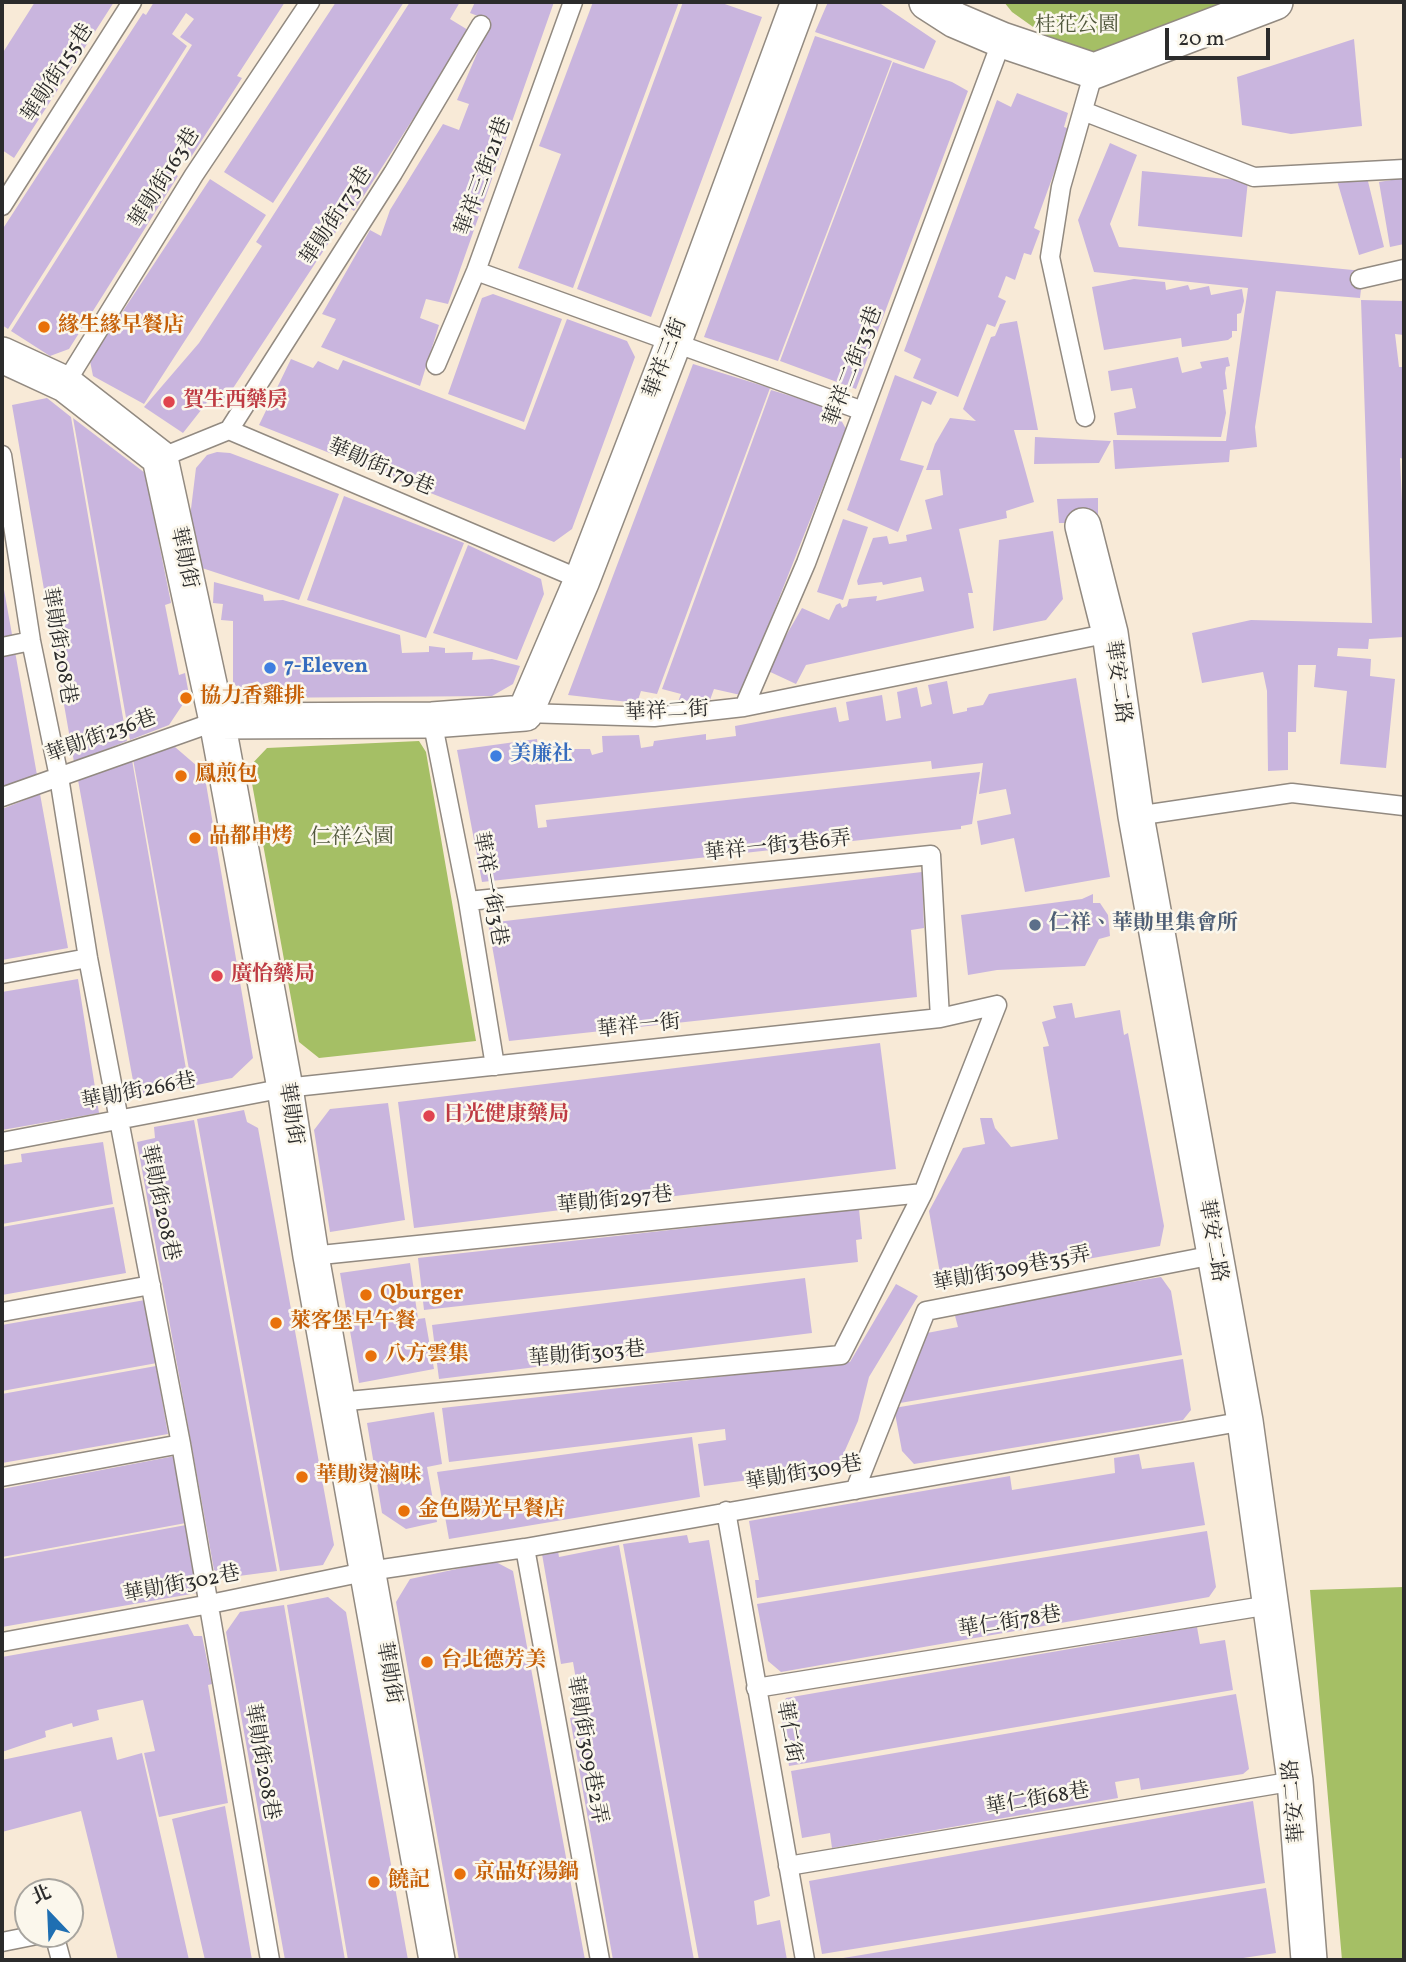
<!DOCTYPE html>
<html>
<head>
<meta charset="utf-8">
<style>
  body { margin:0 }
  #map { position:relative; width:1406px; height:1962px; overflow:hidden; background:#f8ead7; font-family:Vollkorn,"Noto Serif TC",serif }
  canvas { display:block }
  .frame { position:absolute; inset:0; border:4px solid #2b2b2b; pointer-events:none }
  .north { position:absolute; left:14px; top:1878px; width:70px; height:70px; box-sizing:border-box; background:#fbf7ec; border:2px solid #a8a59f; border-radius:50%; rotate:337deg; font-size:19px; font-weight:700; line-height:28px; text-align:center; color:#2b2b2b }
  .north::after { content:''; display:block; margin:auto; width:24px; height:32px; background:#1f6fb2; clip-path:polygon(50% 0,100% 100%,50% 72%,0 100%) }
  .scale { position:absolute; left:1165px; top:28px; width:105px; height:32px; box-sizing:border-box; border:4px solid #2b2b2b; border-top:0; padding-left:9px; font-size:21px; line-height:24px; white-space:nowrap; color:#2b2b2b; -webkit-text-stroke:5px #fbf7ec; paint-order:stroke }
</style>
</head>
<body>
<div id="map">
<canvas width="1406" height="1962"></canvas>
<div class="frame"></div>
<div class="north">北</div>
<div class="scale">20 m</div>
</div>
<script>
const ctx = document.querySelector('canvas').getContext('2d');
ctx.lineJoin = 'round';
function paint(path, color) { ctx.fillStyle = color; ctx.fill(path, 'evenodd'); }
const shape = rows => new Path2D(rows.map(r => 'M' + r).join(''));
function stroke(path, color, width, dash) { ctx.strokeStyle = color; ctx.lineWidth = width; ctx.lineCap = dash ? 'butt' : 'round'; ctx.setLineDash(dash || []); ctx.stroke(path); }
function drawText(font, color, halo, rows, align = 'center') {
  ctx.font = font + ' Vollkorn,"Noto Serif TC",serif'; ctx.lineWidth = 5; ctx.setLineDash([]); ctx.textBaseline = 'middle'; ctx.strokeStyle = halo; ctx.fillStyle = color; for (const [text, x, y, turn = 0] of rows) {
    ctx.save(); ctx.translate(x, y); ctx.rotate((+turn || 0) * Math.PI / 180); ctx.textAlign = isNaN(turn) ? turn : align; if (halo) ctx.strokeText(text, 0, 0); ctx.fillText(text, 0, 0); ctx.restore();
  }
}
paint(shape([
  [1004,2,1254,2,1107,53,1086,53,1067,51,1012,12],
  [419,741,426,752,476,1041,319,1058,299,1042,249,767,267,748],
  [1404,1587,1404,1960,1342,1960,1310,1590]
]), '#a5bf65');
paint(shape([
  [35,2,114,2,14,158,2,150,2,54],
  [154,2,285,2,237,76,242,78,191,157,177,150,164,168,178,176,69,349,50,356,11,331,192,45,180,37,194,19,186,13,172,34,187,46,8,329,2,325,2,230,143,13,146,15],
  [336,2,404,2,273,203,224,172],
  [410,2,460,2,450,19,468,30,459,47,354,211,351,209,220,408,209,400,183,433,144,407,199,343,262,246,256,242],
  [475,2,554,2,448,304,426,299,420,318,439,325,420,386,321,347,336,319,322,314,370,230,381,236,390,210,443,124,459,130,469,104,457,100,491,21,470,13],
  [593,2,679,2,573,288,518,268,561,154,539,146],
  [683,2,719,2,762,17,651,317,577,289],
  [828,2,878,2,936,41,924,69,815,32],
  [815,36,892,61,778,361,704,337],
  [1354,39,1362,126,1291,134,1242,125,1237,77],
  [893,62,952,82,968,91,856,389,780,361],
  [1017,93,1068,113,1064,127,1070,129,1034,228,1040,231,1031,255,1024,253,1015,280,1006,276,998,297,1006,301,995,327,987,324,958,397,913,378,921,359,904,351,997,100,1011,107],
  [1110,143,1137,155,1110,224,1119,247,1363,271,1360,298,1276,291,1255,427,1257,447,1230,450,1229,462,1115,469,1113,440,1226,441,1248,288,1094,272,1078,220],
  [1365,169,1384,247,1359,255,1335,174],
  [1142,171,1248,181,1242,237,1138,226],
  [1404,178,1404,244,1390,247,1379,182],
  [210,179,266,215,144,404,93,376,90,361],
  [1134,279,1165,282,1166,290,1188,285,1190,290,1209,286,1211,295,1242,289,1244,301,1241,313,1237,314,1237,331,1232,331,1232,337,1228,340,1182,347,1181,338,1104,350,1092,287],
  [493,294,562,319,524,422,448,394,482,298],
  [1361,300,1404,301,1404,335,1395,334,1399,367,1404,367,1404,459,1400,458,1403,525,1404,521,1404,637,1369,639,1368,649,1338,648,1337,656,1371,659,1370,676,1395,679,1386,768,1340,764,1347,691,1314,687,1316,665,1298,665,1296,732,1288,732,1288,770,1268,771,1267,691,1263,672,1202,683,1192,633,1251,620,1372,623],
  [567,319,627,341,635,357,572,529,554,542,259,425,291,359,313,368,318,361,338,370,343,360,525,430],
  [1017,321,1038,430,1014,430,1034,502,1006,511,1007,518,959,529,973,593,968,593,974,628,806,665,796,684,766,670,802,608,829,620,836,605,840,603,842,608,847,606,849,599,877,596,876,601,924,591,921,577,883,585,882,582,858,585,857,581,873,538,887,536,889,544,907,541,906,535,932,529,925,500,943,495,940,470,926,470,935,444,950,418,976,421,963,409,991,337,995,336,1000,324],
  [1178,357,1182,373,1202,368,1200,362,1228,357,1230,366,1226,367,1225,373,1227,389,1223,390,1226,413,1221,437,1117,435,1114,413,1136,408,1132,388,1111,391,1108,371],
  [693,364,770,388,657,694,641,691,637,703,568,695],
  [895,375,937,392,931,405,922,401,900,460,924,466,898,532,847,510],
  [771,390,835,409,846,429,751,669,745,696,714,689,710,700,678,702,681,694,662,689],
  [47,398,71,417,127,741,74,762,12,405],
  [73,418,145,473,171,603,165,605,179,675,185,673,189,695,169,725,130,740],
  [1035,437,1111,441,1099,463,1034,464],
  [217,452,230,453,339,494,299,600,202,568,190,517,196,468,207,455],
  [344,496,464,543,426,638,307,600],
  [1098,498,1098,523,1059,523,1057,499],
  [843,519,868,527,843,600,817,592],
  [1053,531,1063,599,1046,620,993,631,999,540],
  [468,545,541,579,544,594,517,660,433,633],
  [214,582,263,595,264,601,283,600,400,635,402,653,429,652,429,646,445,648,445,653,473,652,472,660,492,659,520,666,513,684,492,696,251,698,233,683,233,621,221,620,223,604,213,603],
  [3,584,37,775,2,789,2,585],
  [1076,678,1110,877,1025,892,1014,838,981,845,977,821,1011,814,1006,789,979,794,983,763,932,769,931,761,535,805,538,828,547,827,546,820,980,772,972,824,961,826,961,829,482,882,457,750,537,739,539,760,572,757,571,749,590,749,592,755,603,752,602,736,639,735,641,748,653,746,654,741,706,734,706,740,736,736,735,726,836,707,839,722,849,720,846,702,882,695,886,721,901,718,897,692,917,687,921,707,932,704,928,685,947,681,953,714,967,711,967,708,983,705,989,694],
  [175,747,204,772,253,1058,232,1078,192,1086,133,759],
  [132,760,189,1086,136,1097,78,780],
  [40,794,68,948,2,960,2,809],
  [922,872,924,928,911,930,917,997,509,1041,488,923],
  [1093,894,1093,903,1100,903,1108,915,1110,936,1099,939,1085,966,997,970,968,975,961,915,1082,899],
  [78,979,99,1113,2,1130,2,992],
  [1072,1003,1075,1018,1120,1010,1124,1035,1128,1033,1164,1226,1160,1246,942,1285,929,1211,963,1148,985,1144,980,1118,992,1118,995,1128,1011,1147,1058,1139,1043,1047,1049,1046,1042,1022,1056,1018,1053,1006],
  [880,1043,896,1169,414,1228,398,1102],
  [388,1103,405,1220,330,1232,314,1130,330,1109],
  [244,1110,247,1122,258,1128,334,1545,323,1565,280,1571,197,1119],
  [194,1120,277,1571,231,1577,214,1570,137,1142,155,1138,154,1127],
  [103,1142,113,1204,2,1224,2,1165,22,1162,21,1154],
  [114,1207,126,1273,2,1295,2,1227],
  [859,1209,862,1239,856,1240,858,1262,424,1310,418,1258],
  [410,1263,418,1319,425,1318,434,1369,359,1383,340,1273],
  [1161,1277,1171,1291,1182,1355,894,1404,901,1372,913,1369,910,1358,927,1333,958,1327,954,1312],
  [805,1278,812,1333,439,1379,432,1325],
  [896,1284,918,1296,869,1377,858,1421,835,1473,780,1481,779,1476,704,1486,698,1444,726,1440,725,1429,449,1462,442,1408,850,1362],
  [145,1300,157,1363,2,1391,2,1325],
  [1183,1359,1191,1410,1183,1420,914,1464,902,1451,894,1408],
  [156,1366,168,1434,2,1463,2,1394],
  [434,1412,442,1464,427,1467,437,1522,406,1529,382,1513,367,1423],
  [692,1437,700,1497,449,1539,437,1472],
  [1139,1454,1142,1469,1194,1462,1205,1525,757,1598,755,1580,759,1580,749,1521,1010,1476,1012,1490,1115,1473,1114,1458],
  [175,1456,186,1523,2,1557,2,1489],
  [186,1525,197,1593,2,1627,2,1559],
  [1207,1531,1216,1587,1209,1597,781,1672,768,1661,757,1604],
  [687,1535,689,1543,709,1540,770,1896,754,1901,757,1925,780,1920,787,1960,699,1960,623,1544],
  [619,1545,694,1960,613,1960,570,1718,582,1715,573,1662,561,1664,542,1554,558,1551,559,1557],
  [494,1561,513,1571,585,1960,459,1960,396,1602,410,1579],
  [328,1597,346,1612,408,1960,348,1960,287,1605],
  [284,1605,345,1960,285,1960,226,1632,240,1612],
  [188,1624,194,1636,202,1636,212,1684,208,1685,228,1803,159,1817,144,1753,155,1751,143,1700,97,1710,99,1720,73,1727,72,1723,45,1731,46,1737,2,1752,2,1657],
  [1197,1627,1200,1644,1225,1640,1233,1690,789,1766,780,1709,786,1698],
  [1236,1694,1249,1769,1243,1774,1141,1790,1139,1778,1115,1782,1118,1798,832,1848,830,1833,802,1838,791,1771],
  [112,1737,117,1760,142,1753,189,1960,118,1960,81,1811,2,1832,2,1760],
  [1253,1801,1265,1883,822,1954,809,1881],
  [225,1806,252,1960,205,1960,172,1819],
  [1266,1888,1276,1953,1230,1960,831,1960]
]), '#c9b5de');
const lane = shape([
  [1083,111,1254,177,1404,169],
  [2,206,132,2],
  [476,271,863,411],
  [1360,279,1404,269],
  [436,365,476,271,573,2],
  [65,384,194,175,310,2],
  [1085,417,1050,257,1061,187,1094,71],
  [229,430,393,173,481,25],
  [2,455,31,641,59,777,88,958,181,1444,270,1960],
  [160,458,229,430,582,580],
  [2,647,31,641],
  [744,707,806,563,1002,40],
  [525,713,654,717,744,707,1110,633],
  [432,720,468,901,495,1066],
  [2,797,217,721],
  [1136,816,1292,793,1404,806],
  [468,901,931,855,940,1018],
  [2,974,88,958],
  [2,1142,285,1088,940,1018,997,1005],
  [311,1256,923,1193],
  [2,1312,151,1285],
  [337,1402,841,1355,923,1193,997,1005],
  [2,1477,181,1444],
  [855,1490,926,1311,1214,1255],
  [726,1511,805,1960],
  [525,1548,600,1960],
  [2,1642,210,1604,369,1571,525,1548,1245,1421],
  [756,1688,1270,1605],
  [788,1866,1295,1781],
  [54,1934,61,1960],
  [2,1942,42,1934]
]);
const street = shape([
  [927,2,955,20,1002,40,1094,71,1275,2],
  [2,355,65,384,160,458,217,721,285,1088,311,1256,437,1960],
  [1083,526,1110,633,1136,816,1245,1421,1295,1781,1309,1960],
  [217,721,432,720,525,713,582,580,673,344,799,2]
]);
stroke(lane, '#928a81', 21);
stroke(street, '#928a81', 38);
stroke(lane, '#fff', 18);
stroke(street, '#fff', 35);
for (const [x, y, r, color] of [
  [44,327,7,"#e8710a"],
  [169,402,7,"#e0444e"],
  [270,668,7,"#3f7fe0"],
  [186,698,7,"#e8710a"],
  [496,756,7,"#3f7fe0"],
  [181,776,7,"#e8710a"],
  [195,838,7,"#e8710a"],
  [1035,925,7,"#5c6f8a"],
  [217,976,7,"#e0444e"],
  [429,1116,7,"#e0444e"],
  [366,1295,7,"#e8710a"],
  [276,1323,7,"#e8710a"],
  [371,1356,7,"#e8710a"],
  [302,1477,7,"#e8710a"],
  [404,1511,7,"#e8710a"],
  [427,1662,7,"#e8710a"],
  [460,1874,7,"#e8710a"],
  [374,1882,7,"#e8710a"]
]) { const dot = new Path2D(); dot.arc(x, y, r, 0, 2 * Math.PI); ctx.fillStyle = color; ctx.fill(dot); stroke(dot, '#fbf7ec', 2.5); }
drawText('21px', '#50573c', '#fbf7ec', [
  ["桂花公園",1077,27],
  ["仁祥公園",352,839]
]);
drawText('21px', '#2b2b2b', '#fbf7ec', [
  ["華勛街155巷",59,74,-57],
  ["華祥三街21巷",485,177,-70],
  ["華勛街163巷",166,179,-58],
  ["華勛街173巷",338,217,-57],
  ["華祥三街",667,359,-69],
  ["華祥二街33巷",855,367,-69],
  ["華勛街179巷",380,469,23],
  ["華勛街",182,558,78],
  ["華勛街208巷",57,646,80],
  ["華安二路",1116,682,82],
  ["華祥二街",667,713,-3],
  ["華勛街236巷",102,738,-20],
  ["華祥一街3巷6弄",778,848,-6],
  ["華祥一街3巷",488,889,80],
  ["華祥一街",639,1028,-6],
  ["華勛街266巷",139,1093,-11],
  ["華勛街",289,1114,81],
  ["華勛街297巷",615,1202,-6],
  ["華勛街208巷",158,1203,78],
  ["華安二路",1211,1241,80],
  ["華勛街309巷35弄",1012,1271,-11],
  ["華勛街303巷",587,1356,-5],
  ["華勛街309巷",804,1475,-10],
  ["華勛街302巷",182,1586,-11],
  ["華仁街78巷",1010,1624,-9],
  ["華勛街",387,1673,80],
  ["華仁街",787,1732,80],
  ["華勛街309巷2弄",585,1750,80],
  ["華勛街208巷",260,1762,80],
  ["華仁街68巷",1038,1801,-10],
  ["華安二路",1296,1801,-95]
]);
drawText('bold 21px', '#c56008', '#fbf7ec', [
  ["緣生緣早餐店",58,327],
  ["協力香雞排",200,698],
  ["鳳煎包",195,776],
  ["品都串烤",209,838],
  ["Qburger",380,1295],
  ["萊客堡早午餐",290,1323],
  ["八方雲集",385,1356],
  ["華勛燙滷味",316,1477],
  ["金色陽光早餐店",418,1511],
  ["台北德芳美",441,1662],
  ["京品好湯鍋",474,1874],
  ["饒記",388,1882]
], 'left');
drawText('bold 21px', '#be3a42', '#fbf7ec', [
  ["賀生西藥房",183,402],
  ["廣怡藥局",231,976],
  ["日光健康藥局",443,1116]
], 'left');
drawText('bold 21px', '#366cbe', '#fbf7ec', [
  ["7-Eleven",284,668],
  ["美廉社",510,756]
], 'left');
drawText('bold 21px', '#4e5e75', '#fbf7ec', [
  ["仁祥、華勛里集會所",1049,925]
], 'left');
</script>
</body>
</html>
